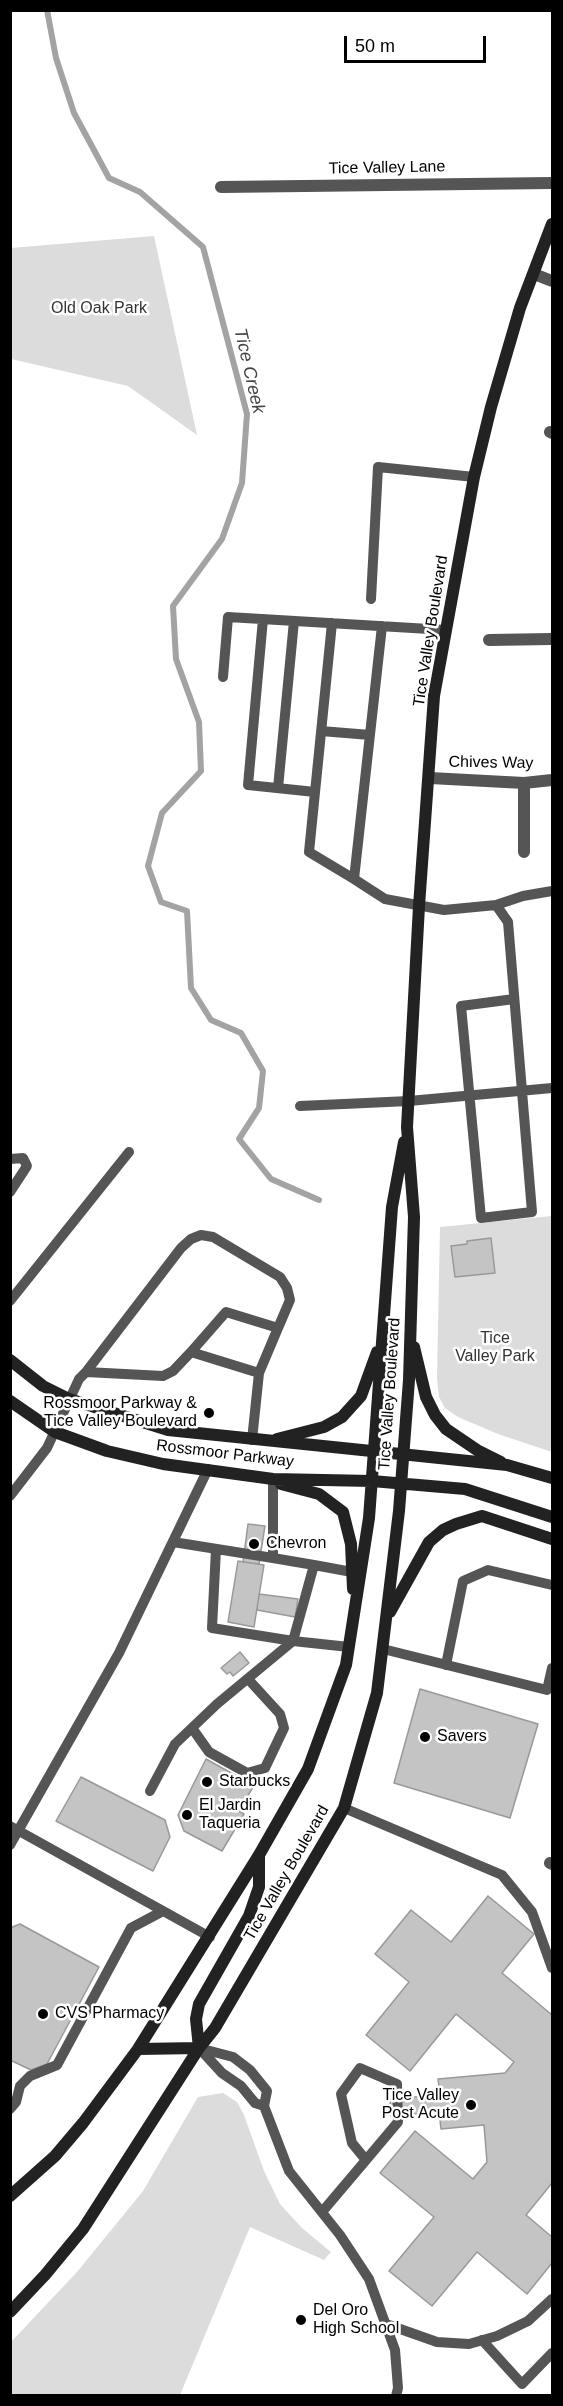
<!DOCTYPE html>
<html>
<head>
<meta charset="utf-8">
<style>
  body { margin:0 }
  #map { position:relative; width:563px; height:2406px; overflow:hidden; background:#fff; font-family:Arial,sans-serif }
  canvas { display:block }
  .frame { position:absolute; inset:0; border:12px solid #000; pointer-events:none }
  .scale { position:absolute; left:344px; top:36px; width:142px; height:27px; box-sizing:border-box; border:3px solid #000; border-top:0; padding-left:8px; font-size:18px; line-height:21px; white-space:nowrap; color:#000; -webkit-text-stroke:4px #fff; paint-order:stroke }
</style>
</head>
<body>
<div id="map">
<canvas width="563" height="2406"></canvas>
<div class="frame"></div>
<div class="scale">50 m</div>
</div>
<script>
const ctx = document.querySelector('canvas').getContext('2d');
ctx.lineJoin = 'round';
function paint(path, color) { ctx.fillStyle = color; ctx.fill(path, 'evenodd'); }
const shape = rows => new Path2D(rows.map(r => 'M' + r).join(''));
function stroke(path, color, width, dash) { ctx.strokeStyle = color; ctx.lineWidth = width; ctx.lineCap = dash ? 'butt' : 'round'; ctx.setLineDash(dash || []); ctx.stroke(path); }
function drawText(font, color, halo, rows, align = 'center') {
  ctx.font = font + ' Arial,sans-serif'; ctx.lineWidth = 5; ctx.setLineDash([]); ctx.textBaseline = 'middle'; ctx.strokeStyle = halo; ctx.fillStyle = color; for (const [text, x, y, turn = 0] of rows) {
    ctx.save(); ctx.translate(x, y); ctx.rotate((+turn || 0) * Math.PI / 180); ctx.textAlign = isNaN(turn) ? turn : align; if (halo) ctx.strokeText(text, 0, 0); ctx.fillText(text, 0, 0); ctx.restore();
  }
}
paint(shape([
  [154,236,197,435,128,386,11,359,11,248],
  [552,1216,552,1452,498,1434,458,1417,445,1408,439,1397,437,1378,440,1227],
  [223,2093,237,2102,244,2115,264,2171,280,2204,302,2228,331,2252,324,2260,250,2227,180,2395,11,2395,11,2342,77,2272,143,2191,198,2097]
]), '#dcdcdc');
stroke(shape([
  [47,10,56,58,74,113,109,178,140,192,203,247,247,414,242,483,222,539,173,606,176,659,199,722,201,771,162,813,148,866,161,902,187,911,191,988,211,1020,241,1033,263,1071,259,1108,239,1139,271,1179,319,1200]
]), '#a3a3a3', 6);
const building = shape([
  [491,1238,495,1273,455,1277,451,1246,467,1244,467,1241,491,1238],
  [248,1524,265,1526,259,1564,243,1562,248,1524],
  [238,1561,264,1565,254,1627,228,1622,238,1561],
  [259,1594,298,1599,295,1617,257,1610,259,1594],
  [240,1652,249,1663,233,1676,230,1672,227,1674,221,1668,240,1652],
  [420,1689,538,1724,510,1818,394,1783,420,1689],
  [206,1759,242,1779,241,1781,253,1787,239,1811,244,1814,222,1851,184,1831,178,1815,206,1759],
  [81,1777,165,1820,170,1837,153,1871,56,1821,81,1777],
  [488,1896,534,1934,502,1973,552,2015,552,2183,526,2215,552,2237,552,2263,527,2294,477,2252,432,2306,389,2271,434,2217,380,2173,415,2131,473,2179,487,2162,484,2125,441,2129,439,2112,391,2116,390,2099,440,2095,438,2079,505,2073,514,2062,456,2014,410,2071,366,2035,409,1982,375,1954,411,1910,451,1942,488,1896],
  [20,1924,99,1967,47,2064,31,2070,10,2060,10,1928,20,1924]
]);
paint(building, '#c4c4c4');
stroke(building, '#999', 1.5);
stroke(shape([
  [371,599,378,467,474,477],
  [263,619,248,785,315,792],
  [332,623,309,852,354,879],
  [382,626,354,879,385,899,444,910,496,905,523,896,552,891],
  [223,677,228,617,446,630],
  [321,731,370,735],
  [278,788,294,621],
  [496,905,508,922,532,1212,481,1218,461,1006,514,999],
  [300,1106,409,1101,552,1088],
  [10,1159,23,1158,27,1166,10,1192],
  [10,1301,129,1152],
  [86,1372,181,1248,191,1239,201,1235,213,1237,280,1277,287,1288,290,1300,278,1328,259,1373,191,1352,226,1312,278,1328],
  [252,1440,259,1373],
  [273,1479,273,1558],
  [10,1496,47,1448,79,1379,86,1372,163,1376,173,1371,191,1352],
  [173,1542,273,1558,314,1565,293,1641,212,1628,216,1549],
  [314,1565,352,1572],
  [383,1649,547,1690,552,1668],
  [446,1665,463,1581,488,1570,552,1585],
  [192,1728,209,1752,247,1773,265,1768,284,1728,280,1714,248,1679],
  [150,1791,175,1744,217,1704,293,1641,349,1647],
  [344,1808,502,1875,532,1912,552,1968],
  [10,1826,210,1937],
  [10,1845,119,1653,208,1469],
  [199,2048,233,2057,250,2070,267,2091,264,2106,289,2171,340,2235,369,2279,395,2350,398,2388,396,2396],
  [199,2048,222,2073,241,2086,255,2103,264,2106],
  [10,2109,16,2102,20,2086,30,2076,57,2065,131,1928,163,1911],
  [322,2212,366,2160,398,2122,397,2084,360,2068,341,2094,352,2143,366,2160],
  [386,2324,437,2342,469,2344,497,2336,528,2321,552,2299],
  [482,2340,522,2384,552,2353]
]), '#555', 10);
stroke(shape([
  [221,187,552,183],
  [534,274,552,281],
  [550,432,552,433],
  [489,640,552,639],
  [430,778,524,783,552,780],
  [524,783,524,852],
  [550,1863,552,1864]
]), '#555', 12);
stroke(shape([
  [414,1347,426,1397,435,1415,446,1429,477,1450,501,1462],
  [10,1360,43,1386,69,1399,168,1430,507,1465,552,1478],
  [10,1401,55,1432,107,1451,163,1464,273,1479,372,1481,465,1489,552,1517],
  [277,1439,324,1427,342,1417,361,1396,377,1352],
  [281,1484,319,1494,343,1512,351,1544,353,1589],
  [390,1612,429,1542,443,1530,456,1524,482,1516,552,1539],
  [199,2048,196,2019,199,2004,249,1916,259,1887,259,1856],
  [138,2049,199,2048],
  [10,2196,55,2156,83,2123,138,2049,259,1855,308,1769,346,1665,369,1518,392,1207,404,1142],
  [10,2312,45,2275,83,2229,199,2048,215,2028,344,1808,377,1693,399,1511,409,1380,414,1217,407,1127,419,906,434,696,474,477,491,407,520,308,552,224]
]), '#222', 12);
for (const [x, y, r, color] of [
  [209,1413,6,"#000"],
  [254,1544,6,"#000"],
  [425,1737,6,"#000"],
  [207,1782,6,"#000"],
  [187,1815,6,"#000"],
  [43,2014,6,"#000"],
  [471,2105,6,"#000"],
  [301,2320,6,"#000"]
]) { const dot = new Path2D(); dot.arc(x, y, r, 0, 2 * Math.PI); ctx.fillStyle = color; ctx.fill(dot); stroke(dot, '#fff', 2); }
drawText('16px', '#000', '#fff', [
  ["Tice Valley Lane",387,168,-1],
  ["Tice Valley Boulevard",431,631,-81],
  ["Chives Way",491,763,1],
  ["Tice Valley Boulevard",390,1394,-86],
  ["Rossmoor Parkway",225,1454,7],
  ["Tice Valley Boulevard",287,1873,-60]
]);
drawText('16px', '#333', '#fff', [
  ["Old Oak Park",99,309],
  ["Tice",495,1339],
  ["Valley Park",495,1357]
]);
drawText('16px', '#000', '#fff', [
  ["Rossmoor Parkway &",197,1404,"right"],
  ["Tice Valley Boulevard",197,1422,"right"],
  ["Chevron",266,1544],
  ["Savers",437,1737],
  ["Starbucks",219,1782],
  ["El Jardin",199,1806],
  ["Taqueria",199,1824],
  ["CVS Pharmacy",55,2014],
  ["Tice Valley",459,2096,"right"],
  ["Post Acute",459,2114,"right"],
  ["Del Oro",313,2311],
  ["High School",313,2329]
], 'left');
drawText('italic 18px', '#444', '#fff', [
  ["Tice Creek",249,371,77]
]);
</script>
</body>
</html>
